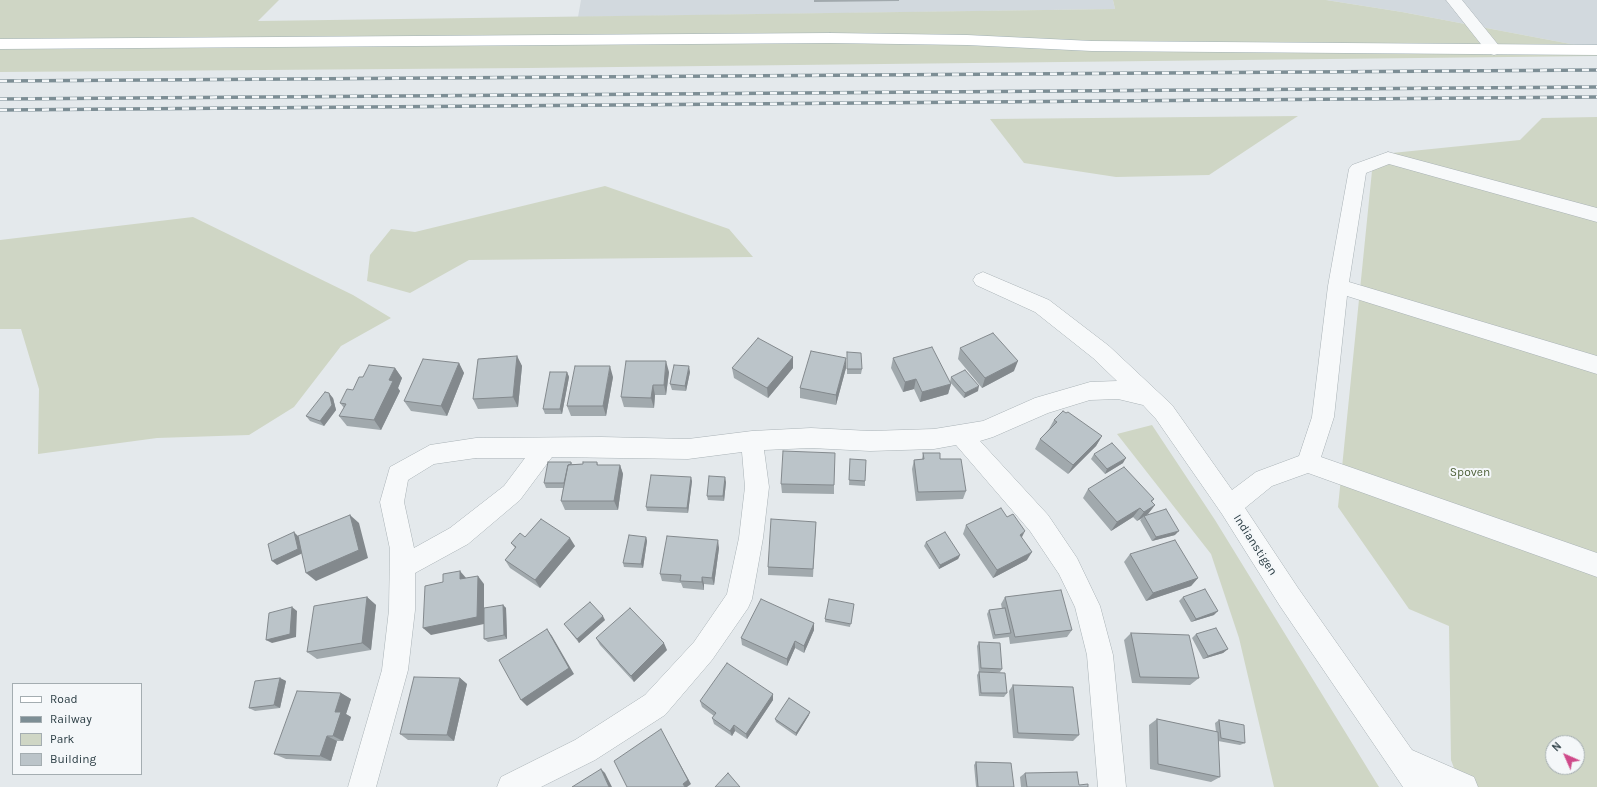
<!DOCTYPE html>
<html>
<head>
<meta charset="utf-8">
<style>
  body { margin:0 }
  #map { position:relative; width:1597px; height:787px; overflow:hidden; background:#e4e9ec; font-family:Karla,sans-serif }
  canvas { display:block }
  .legend { position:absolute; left:12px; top:683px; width:130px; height:92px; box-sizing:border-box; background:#f4f7f9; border:1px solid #a4adb1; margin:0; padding:5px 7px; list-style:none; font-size:12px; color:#2b3d44 }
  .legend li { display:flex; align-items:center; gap:8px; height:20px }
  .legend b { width:20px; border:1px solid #a4adb1 }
  .north { position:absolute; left:1545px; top:735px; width:40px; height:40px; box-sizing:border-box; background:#f4f7f9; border:1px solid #a4adb1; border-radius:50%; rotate:315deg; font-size:11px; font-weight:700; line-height:16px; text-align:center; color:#2b3d44 }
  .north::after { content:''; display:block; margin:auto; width:14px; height:18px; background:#cf4a8a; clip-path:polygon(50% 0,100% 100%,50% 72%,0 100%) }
</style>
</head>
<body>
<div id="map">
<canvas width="1597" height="787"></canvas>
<ul class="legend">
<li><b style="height:5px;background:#fff"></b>Road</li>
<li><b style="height:5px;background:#7d8e95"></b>Railway</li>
<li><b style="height:11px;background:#cfd6c5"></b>Park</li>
<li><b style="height:11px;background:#bbc4c9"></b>Building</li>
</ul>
<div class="north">N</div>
</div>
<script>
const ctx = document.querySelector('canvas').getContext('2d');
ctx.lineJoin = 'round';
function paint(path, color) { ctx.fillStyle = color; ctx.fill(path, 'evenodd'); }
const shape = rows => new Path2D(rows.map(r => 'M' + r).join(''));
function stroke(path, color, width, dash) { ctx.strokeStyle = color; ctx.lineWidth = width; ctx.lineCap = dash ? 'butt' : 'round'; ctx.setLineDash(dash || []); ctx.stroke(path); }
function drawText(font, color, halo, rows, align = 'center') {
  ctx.font = font + ' Karla,sans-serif'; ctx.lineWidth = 4; ctx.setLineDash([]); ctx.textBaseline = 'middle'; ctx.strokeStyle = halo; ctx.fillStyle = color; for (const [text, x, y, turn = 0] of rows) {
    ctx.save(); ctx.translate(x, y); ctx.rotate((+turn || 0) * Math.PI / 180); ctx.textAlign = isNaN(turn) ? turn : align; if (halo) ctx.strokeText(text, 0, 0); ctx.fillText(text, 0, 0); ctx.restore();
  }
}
paint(shape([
  [581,0,1113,0,1115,9,578,17],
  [1326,0,1597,0,1597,49,1402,12]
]), '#d2d9de');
paint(shape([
  [0,0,279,0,258,21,1115,9,1113,0,1326,0,1402,12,1597,49,1597,56,528,68,0,72],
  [1298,116,1209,175,1116,177,1024,163,990,119],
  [1597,117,1597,787,1461,787,1451,760,1449,626,1409,609,1338,507,1373,161,1392,153,1520,140,1542,118],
  [1553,743,1577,743,1577,767,1553,767],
  [605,186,729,229,753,257,469,260,410,293,367,281,370,255,391,229,415,232],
  [193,217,353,295,391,318,341,346,294,407,249,435,157,438,38,454,39,389,21,329,0,329,0,240],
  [1152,425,1215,520,1379,787,1274,787,1239,638,1211,554,1117,434]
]), '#cfd6c5');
const minor = shape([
  [1446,0,1462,0,1500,47,1502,50,1500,53,1494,55,1488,53,1446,0],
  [1388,152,1597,208,1597,222,1389,164,1366,173,1349,282,1597,356,1597,374,1347,296,1334,417,1321,457,1597,553,1597,577,1308,473,1272,486,1245,508,1298,588,1412,750,1474,777,1478,787,1403,787,1280,606,1222,514,1156,419,1143,405,1118,399,1090,400,1048,413,993,437,980,441,1048,515,1077,558,1100,606,1113,655,1126,787,1098,787,1087,655,1075,607,1059,574,1030,531,956,445,934,449,870,451,811,448,764,450,769,487,763,538,752,599,748,608,712,660,665,715,595,760,541,787,497,787,501,777,575,740,645,695,694,642,727,594,739,538,745,487,742,452,688,459,552,457,520,500,468,544,415,573,415,610,408,670,376,787,348,787,382,670,389,610,390,549,380,502,390,467,430,445,476,438,601,437,688,439,752,431,811,428,870,431,934,429,983,421,1035,398,1090,382,1117,381,1093,358,1035,312,976,285,973,280,976,275,983,272,1049,300,1109,346,1172,405,1232,490,1256,472,1299,456,1312,417,1328,286,1349,169,1352,165,1388,152],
  [476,458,525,458,504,486,450,528,414,548,404,502,408,480,434,464,476,458]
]);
const major = shape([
  [830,33,967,35,1092,41,1597,45,1597,55,1092,51,967,45,830,43,0,49,0,39,830,33]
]);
stroke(minor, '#a9b2b6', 1);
stroke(major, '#a3b2b7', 1);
paint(minor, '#f7f9fa');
paint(major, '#fff');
const rail = shape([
  [0,81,1597,70],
  [0,99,1597,87],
  [0,110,1597,97]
]);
stroke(rail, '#7d8e95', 3.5);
stroke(rail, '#f4f7f9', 2.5, [7]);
paint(shape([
  [814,0,899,0,899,1,814,2],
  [960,348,1014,371,982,388,958,359],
  [847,352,862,369,861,374,847,374],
  [517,356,522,366,518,407,478,409,473,399],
  [793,357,793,368,768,398,734,378,732,368],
  [893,358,951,384,948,394,920,402,914,389,903,392,891,368],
  [459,363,464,373,447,416,411,411,404,401],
  [395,368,402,378,398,388,400,391,381,430,347,426,339,416,344,408,340,403,353,390,363,377],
  [846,368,836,405,800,398,800,388],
  [567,372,569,377,562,414,545,414,543,409],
  [669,372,666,395,655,395,654,408,624,407,621,397],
  [690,372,686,391,672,390,670,384],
  [613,377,606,416,571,416,567,406],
  [951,377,978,391,964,398,950,382],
  [333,398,336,410,324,426,310,421,306,416],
  [1054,420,1102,436,1096,446,1068,474,1035,449,1040,439,1049,429],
  [923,453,966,491,963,499,916,501,912,469,914,460,922,459],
  [1094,454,1123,463,1105,474,1091,459],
  [571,462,572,464,583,464,597,462,598,465,620,465,623,474,618,510,565,510,561,501,563,488,546,488,544,483],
  [850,464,865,481,865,486,849,485],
  [692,481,688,513,647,511,646,507],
  [726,482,724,501,708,500,707,496],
  [781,484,834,485,834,494,782,493],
  [1088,489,1154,499,1152,502,1155,505,1147,515,1175,535,1152,541,1140,520,1142,518,1137,521,1133,517,1111,531,1083,498],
  [816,522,813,577,768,575,768,567],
  [966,525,1022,538,1027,560,993,578,963,534],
  [525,537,575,546,540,588,510,568,505,560,515,548,511,543],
  [646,537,647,541,643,568,624,567,623,563],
  [926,542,960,555,958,559,939,569,924,546],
  [719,548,714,585,704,584,704,590,683,588,681,583,662,581,660,574],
  [1130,554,1198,578,1191,586,1146,601,1124,562],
  [367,597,376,605,371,650,317,659,307,652],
  [1005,597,1072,630,1067,637,1010,644,1009,637,993,639,987,614,989,610,1002,609,1001,604],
  [1183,597,1214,615,1191,622,1179,601],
  [854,604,850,627,825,622,825,619],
  [503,605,506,608,507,639,488,642,484,639],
  [605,620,579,643,564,624],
  [814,623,814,630,804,653,795,648,787,666,742,645,741,638],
  [1131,633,1199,678,1190,685,1132,683,1124,640],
  [1196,634,1228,649,1223,653,1203,659,1192,638],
  [596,638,667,650,634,682,600,645],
  [979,642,1002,669,1000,672,979,672,977,646],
  [979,672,1007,693,1004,697,979,696,977,675],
  [280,678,286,681,280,708,255,711,249,708],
  [460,678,467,684,454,741,408,740,400,734],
  [1013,685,1079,735,1073,741,1013,738,1009,691],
  [341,693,351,699,346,714,351,717,343,741,337,741,331,761,286,759,274,754],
  [773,694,773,700,747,739,735,731,732,736,714,724,712,718,714,716,702,707,700,701],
  [809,715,796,736,776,722,775,719],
  [1157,719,1216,732,1215,723,1219,720,1245,743,1240,745,1218,741,1220,777,1211,782,1150,769,1149,725],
  [976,762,1014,787,976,787,974,765],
  [1025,773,1088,787,1021,787,1020,777]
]), '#a1a9ad');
paint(shape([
  [517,356,522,366,518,407,513,397],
  [793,357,793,368,768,398,767,388],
  [846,358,846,368,836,405,836,395],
  [666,361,669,372,666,395,664,385],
  [1018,361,1014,371,982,388,985,378],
  [459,363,464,373,447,416,441,406],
  [610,366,613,377,606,416,603,406],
  [689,366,690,372,686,391,685,386],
  [395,368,402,378,398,388,400,391,381,430,374,420,389,380],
  [567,372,569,377,562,414,560,409],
  [916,379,914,389,903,392,905,382],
  [951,384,948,394,920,402,922,392],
  [653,385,655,395,654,408,651,398],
  [979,386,978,391,964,398,965,393],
  [329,393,333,398,336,410,324,426,320,421],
  [1102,436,1096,446,1068,474,1073,465],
  [1126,458,1123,463,1105,474,1107,469],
  [620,465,623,474,618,510,614,501],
  [691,477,692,481,688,513,687,508],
  [725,477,726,482,724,501,723,496],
  [1155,505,1148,514,1144,517,1144,516,1142,518,1137,521,1144,512],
  [1140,508,1133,517,1111,531,1117,522],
  [350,515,359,523,368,558,316,581,306,573],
  [1025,531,1021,539,1020,535],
  [1179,531,1175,535,1152,541,1156,537],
  [294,532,299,537,303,553,277,565,272,561],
  [646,537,647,541,643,568,641,564],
  [570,538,575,546,540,588,535,580],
  [718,540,719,548,714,585,712,578],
  [1032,552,1027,560,993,578,997,570],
  [960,555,958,559,939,569,940,565],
  [460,571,467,579,460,579],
  [478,576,484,584,484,624,431,635,423,628],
  [702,577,704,584,704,590,702,582],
  [1198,578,1191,586,1146,601,1153,593],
  [367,597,376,605,371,650,362,643],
  [503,605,506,608,507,639,504,635],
  [292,607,297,611,296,637,272,643,266,640],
  [1218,611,1214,615,1191,622,1196,619],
  [603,616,605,620,579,643,577,639],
  [814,623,814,630,804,653,804,646],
  [547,629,552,636,574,674,527,706,521,700],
  [795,641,795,648,787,666,787,659],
  [664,643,667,650,634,682,631,676],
  [1228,649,1223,653,1203,659,1208,656],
  [280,678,286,681,280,708,274,705],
  [460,678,467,684,454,741,447,735],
  [341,693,351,699,346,714,351,717,343,741,333,736,335,712],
  [773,694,773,700,747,739,746,734],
  [810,712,809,715,796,736,796,733],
  [734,725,735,731,732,736,730,731],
  [664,735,691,784,687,787,685,787,683,784],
  [327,736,337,741,331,761,320,756],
  [601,769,605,773,612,787,609,787]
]), '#83898d');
const building = shape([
  [993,333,1018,361,985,378,960,348,993,333],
  [758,338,793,357,767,388,732,368,758,338],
  [932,347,951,384,922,392,916,379,905,382,893,358,932,347],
  [811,351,846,358,836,395,800,388,811,351],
  [847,352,861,353,862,369,847,369,847,352],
  [517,356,513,397,473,399,478,359,517,356],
  [423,359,459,363,441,406,404,401,423,359],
  [626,361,666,361,664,385,653,385,651,398,621,397,626,361],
  [369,365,395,368,389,380,393,381,374,420,339,416,346,404,340,403,347,389,353,390,359,377,363,377,369,365],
  [674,365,689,366,685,386,670,384,674,365],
  [575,366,610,366,603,406,567,406,575,366],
  [965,370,979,386,965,393,951,377,965,370],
  [550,372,567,372,560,409,543,409,550,372],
  [325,392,329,393,332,405,320,421,306,416,325,392],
  [1063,411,1066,413,1068,412,1102,436,1073,465,1040,439,1057,422,1054,420,1063,411],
  [1112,443,1126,458,1107,469,1094,454,1112,443],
  [783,451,835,453,834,485,781,484,783,451],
  [923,453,940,453,940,459,961,459,966,491,918,492,914,460,924,459,923,453],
  [850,459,866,460,865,481,849,480,850,459],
  [548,462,571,462,571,464,568,465,564,483,544,483,548,462],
  [583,462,597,462,597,465,620,465,614,501,561,501,568,465,583,464,583,462],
  [1124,467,1154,499,1151,501,1155,505,1144,512,1140,508,1117,522,1088,489,1124,467],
  [651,475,691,477,687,508,646,507,651,475],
  [709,476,725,477,723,496,707,496,709,476],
  [1001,508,1007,517,1013,514,1025,531,1020,535,1032,552,997,570,966,525,1001,508],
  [1166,509,1179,531,1156,537,1144,516,1166,509],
  [350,515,359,550,306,573,298,536,350,515],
  [541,519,570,538,535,580,505,560,516,547,511,543,520,533,525,537,541,519],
  [771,519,816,522,813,569,768,567,771,519],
  [294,532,298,549,272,561,268,544,294,532],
  [945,532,960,555,940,565,926,542,945,532],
  [629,535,646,537,641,564,623,563,629,535],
  [667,536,718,540,712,578,702,577,702,582,680,581,681,575,660,574,667,536],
  [1175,540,1198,578,1153,593,1130,554,1175,540],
  [460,571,460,579,478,576,477,617,423,628,425,586,443,582,443,574,460,571],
  [1205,589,1218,611,1196,619,1183,597,1205,589],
  [1061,590,1072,630,1015,637,1005,597,1061,590],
  [367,597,362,643,307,652,314,606,367,597],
  [761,599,814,623,804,646,795,641,787,659,741,638,761,599],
  [829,599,854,604,851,624,825,619,829,599],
  [590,602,603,616,577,639,564,624,590,602],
  [503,605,504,635,484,639,484,608,503,605],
  [292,607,290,634,266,640,269,613,292,607],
  [630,608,664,643,631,676,596,638,630,608],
  [1005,608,1011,633,995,635,989,610,1005,608],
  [1216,628,1228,649,1208,656,1196,634,1216,628],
  [547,629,569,668,521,700,499,660,547,629],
  [1131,633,1189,635,1199,678,1140,677,1131,633],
  [979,642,1000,643,1002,669,981,668,979,642],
  [727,663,773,694,746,734,734,725,730,731,712,718,716,713,700,701,727,663],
  [979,672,1005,673,1007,693,981,693,979,672],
  [414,677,460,678,447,735,400,734,414,677],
  [280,678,274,705,249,708,255,681,280,678],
  [1013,685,1073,687,1079,735,1018,733,1013,685],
  [297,691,341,693,335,712,341,712,333,736,327,736,320,756,274,754,297,691],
  [789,698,810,712,796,733,775,719,789,698],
  [1157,719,1218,732,1220,777,1158,764,1157,719],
  [1219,720,1244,725,1245,743,1221,738,1219,720],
  [661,729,688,780,683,784,685,787,627,787,614,761,661,729],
  [976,762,1011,763,1014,787,978,787,976,762],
  [601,769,609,787,572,787,601,769],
  [1077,772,1079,785,1088,784,1088,787,1027,787,1025,773,1077,772],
  [728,773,740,787,715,787,728,773]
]);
paint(building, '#bbc4c9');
stroke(building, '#83898d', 1);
drawText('12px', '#4d6038', '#f4f7f9', [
  ["Spoven",1470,473]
]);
drawText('12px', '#2b3d44', '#f4f7f9', [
  ["Indianstigen",1255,545,57]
]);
</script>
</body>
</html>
